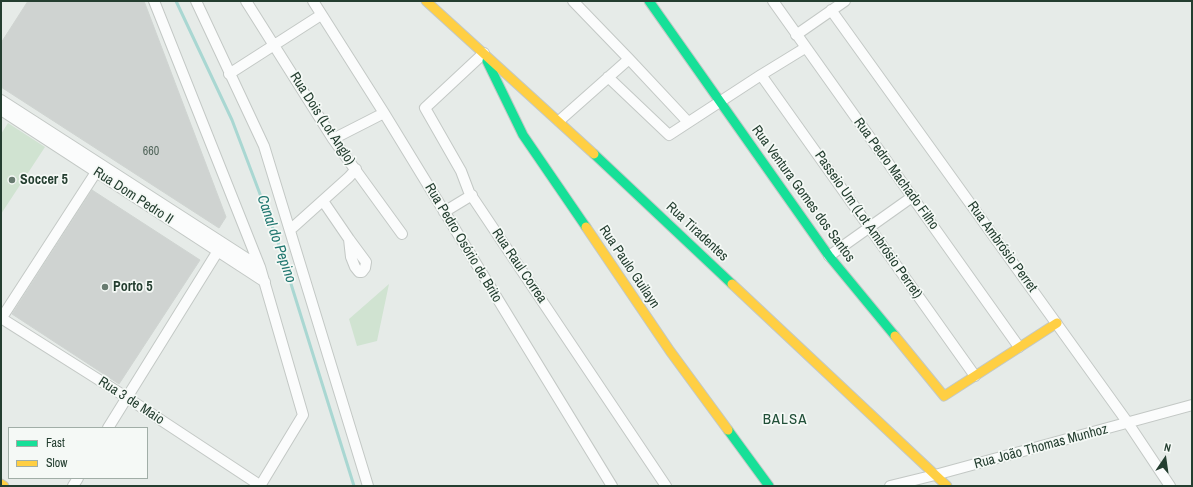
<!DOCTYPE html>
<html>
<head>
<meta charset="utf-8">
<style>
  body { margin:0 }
  #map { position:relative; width:1193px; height:487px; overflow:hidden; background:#e6ebe8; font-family:"Archivo Narrow",sans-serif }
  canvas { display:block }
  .frame { position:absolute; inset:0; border:2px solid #243e30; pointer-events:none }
  .legend { position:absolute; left:8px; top:427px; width:140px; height:52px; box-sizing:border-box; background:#f5f9f6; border:1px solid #a1aea7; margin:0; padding:5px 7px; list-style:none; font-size:12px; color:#243e30 }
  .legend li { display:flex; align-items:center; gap:8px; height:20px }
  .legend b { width:20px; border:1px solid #a1aea7 }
  .north { position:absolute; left:1145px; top:439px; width:40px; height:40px; -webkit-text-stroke:3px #f5f9f6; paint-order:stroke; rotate:13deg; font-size:11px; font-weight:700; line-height:16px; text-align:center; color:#243e30 }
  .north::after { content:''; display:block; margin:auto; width:14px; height:18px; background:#243e30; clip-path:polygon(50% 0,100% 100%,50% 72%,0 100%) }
</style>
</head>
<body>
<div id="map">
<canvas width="1193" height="487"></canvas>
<div class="frame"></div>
<ul class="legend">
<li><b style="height:5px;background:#16e098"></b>Fast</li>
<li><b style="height:5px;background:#ffcf43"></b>Slow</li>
</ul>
<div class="north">N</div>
</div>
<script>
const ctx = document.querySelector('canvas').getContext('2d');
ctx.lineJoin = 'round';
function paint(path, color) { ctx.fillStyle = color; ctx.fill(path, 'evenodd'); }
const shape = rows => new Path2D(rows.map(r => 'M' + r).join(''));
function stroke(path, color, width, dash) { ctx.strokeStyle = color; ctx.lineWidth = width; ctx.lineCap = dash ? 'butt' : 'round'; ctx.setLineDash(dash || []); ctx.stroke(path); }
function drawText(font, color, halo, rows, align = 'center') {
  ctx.font = font + ' "Archivo Narrow",sans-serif'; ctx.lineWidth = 3.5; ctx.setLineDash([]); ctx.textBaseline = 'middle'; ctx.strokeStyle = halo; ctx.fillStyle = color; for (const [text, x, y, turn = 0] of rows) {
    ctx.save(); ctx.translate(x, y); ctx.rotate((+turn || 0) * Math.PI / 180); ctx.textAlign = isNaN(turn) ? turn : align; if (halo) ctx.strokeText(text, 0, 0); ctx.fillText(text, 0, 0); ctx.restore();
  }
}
paint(shape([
  [8,123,45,147,1,214,1,134],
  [389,284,377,341,357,346,349,319]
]), '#d0e3d1');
stroke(shape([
  [176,1,232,120,277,239,354,486]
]), '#a9d7d2', 3);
const building = shape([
  [28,1,144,1,226,217,219,228,1,87,1,43,28,1],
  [92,190,200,260,119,384,12,314,92,190]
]);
paint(building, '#cfd3d1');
stroke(building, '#cfd4d1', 1);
const street = shape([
  [154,1,260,267,303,415,260,486],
  [196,1,264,146,368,486],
  [246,1,333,139,402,234],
  [313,1,384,113,612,486],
  [573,1,629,59,688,122],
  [773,1,1019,347],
  [831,10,1128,423,1170,486],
  [796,35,845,1],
  [484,53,425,108,461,171,469,192,666,486],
  [229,74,321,15],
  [761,75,975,376],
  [608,77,669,135,761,75,805,48],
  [1,100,260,267],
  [1,110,265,282],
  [559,121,629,59],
  [333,139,384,113],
  [323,201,349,239,366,262,365,268,362,272,359,272,355,267,351,257,349,239],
  [444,212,472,195],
  [290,230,349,177,356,169],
  [829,256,912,197],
  [1,318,126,397,261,486],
  [1,319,100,166],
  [108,428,221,246],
  [73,486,78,478],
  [890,486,935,475,1192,405]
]);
const fast = shape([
  [649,1,829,256,895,336],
  [487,61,523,135,586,227],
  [594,154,732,284],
  [728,430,769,486]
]);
const slow = shape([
  [426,1,594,154],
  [586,227,670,351,728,430],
  [732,284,947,486],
  [895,336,944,396,1057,323],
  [1,484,4,486]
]);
stroke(street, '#c3c8c5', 12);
stroke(fast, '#c2c8c5', 11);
stroke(slow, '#c2c8c5', 11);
stroke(street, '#fbfcfc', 10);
stroke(fast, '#16e098', 9);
stroke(slow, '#ffcf43', 9);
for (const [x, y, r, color] of [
  [12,180,4,"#687b70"],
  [105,287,4,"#687b70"]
]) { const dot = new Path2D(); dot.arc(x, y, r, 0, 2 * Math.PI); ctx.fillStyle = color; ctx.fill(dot); stroke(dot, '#f5f9f6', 1.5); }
drawText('12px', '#506459', null, [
  ["660",151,152]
]);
drawText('14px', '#243e30', '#f5f9f6', [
  ["Rua Dois (Lot Anglo)",322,119,57],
  ["Rua Pedro Machado Filho",896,174,54],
  ["Rua Ventura Gomes dos Santos",803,194,54],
  ["Rua Dom Pedro II",133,196,33],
  ["Passeio Um (Lot Ambrósio Perret)",868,225,55],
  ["Rua Tiradentes",697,232,43],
  ["Rua Pedro Osório de Brito",463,243,59],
  ["Rua Ambrósio Perret",1002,247,54],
  ["Rua Raul Correa",519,266,56],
  ["Rua Paulo Guilayn",629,267,56],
  ["Rua 3 de Maio",131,401,33],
  ["Rua João Thomas Munhoz",1041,447,-15]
]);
drawText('bold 14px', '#243e30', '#f5f9f6', [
  ["Soccer 5",20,180],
  ["Porto 5",113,287]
], 'left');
drawText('italic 15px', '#217770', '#f5f9f6', [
  ["Canal do Pepino",276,239,71]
]);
ctx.letterSpacing = '1px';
drawText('15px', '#214f38', '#f5f9f6', [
  ["BALSA",785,420]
]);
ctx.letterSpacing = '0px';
</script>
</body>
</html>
